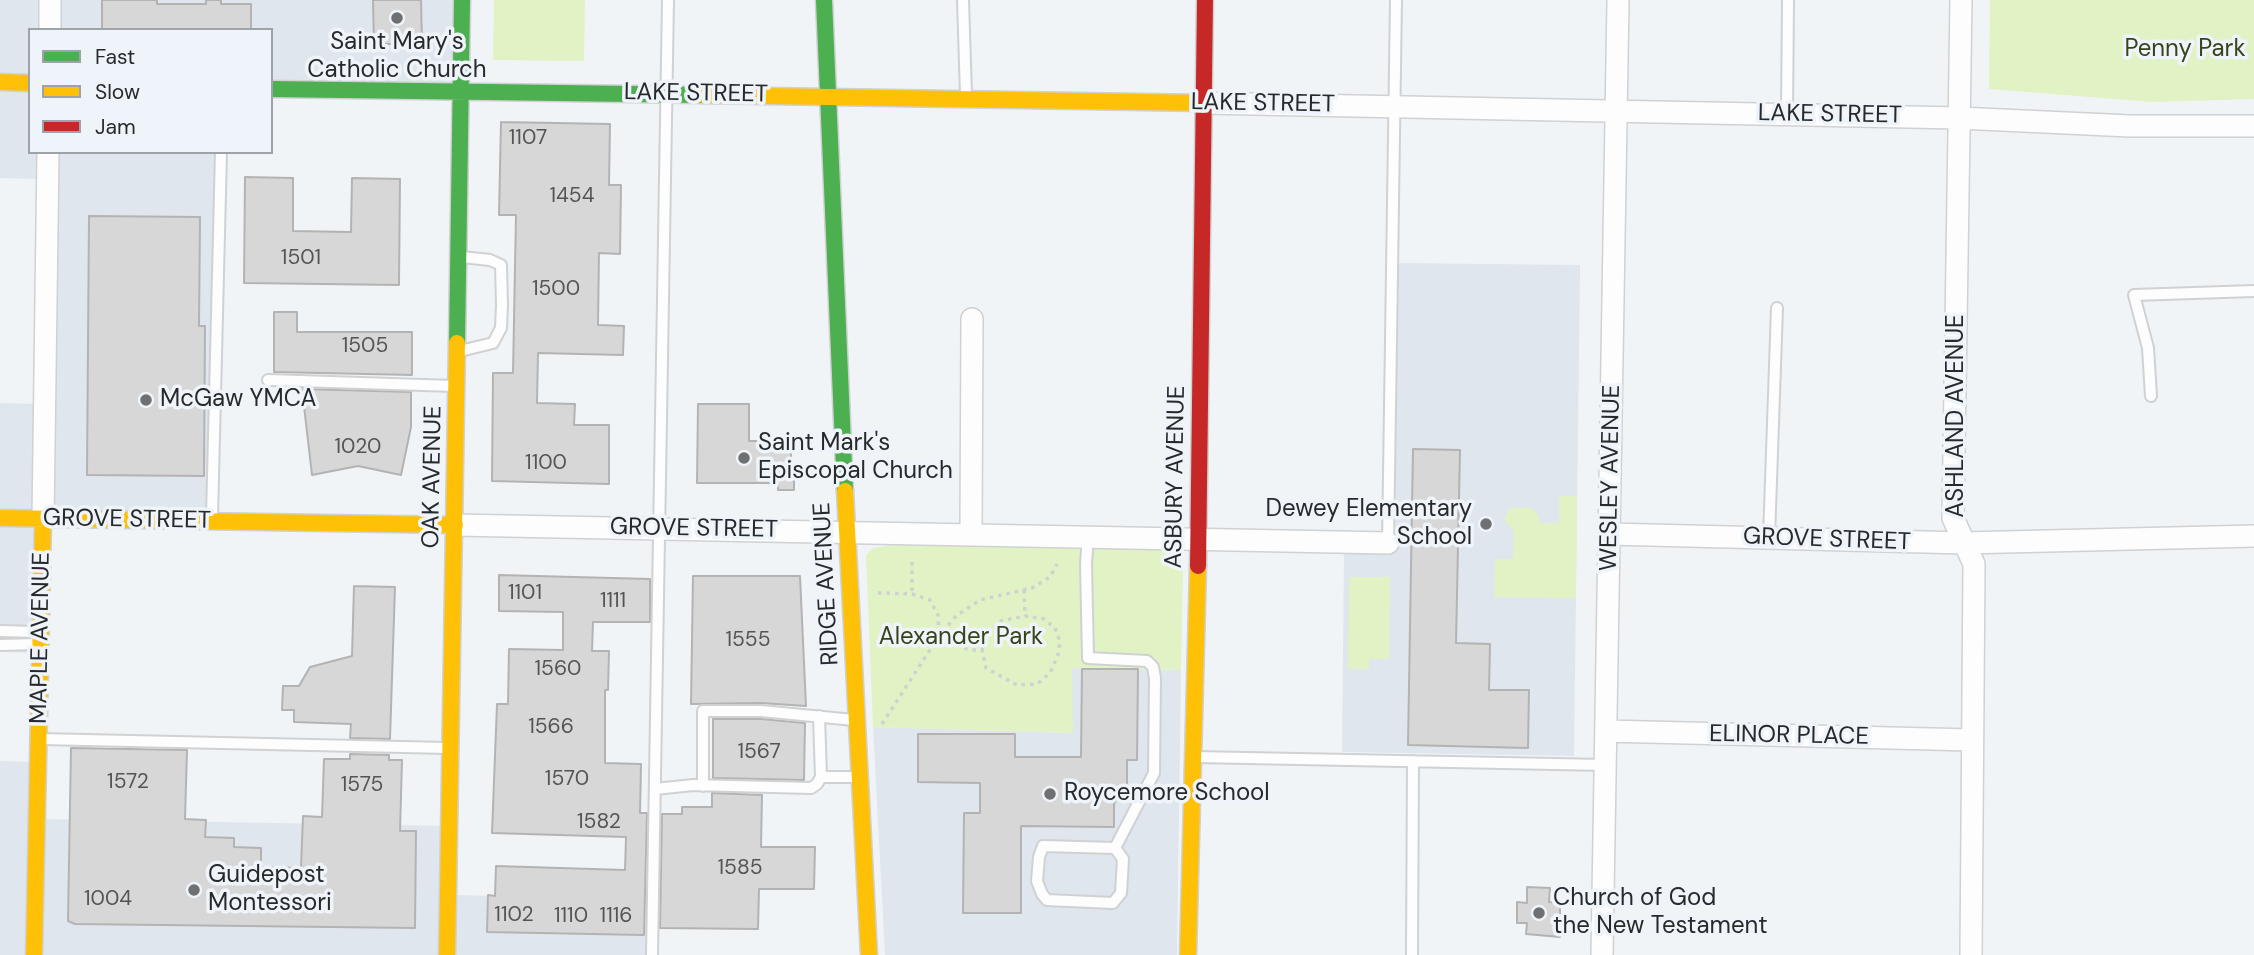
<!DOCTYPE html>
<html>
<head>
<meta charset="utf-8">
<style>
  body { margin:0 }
  #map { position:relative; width:2254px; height:955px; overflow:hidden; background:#f1f4f6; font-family:"DM Sans",sans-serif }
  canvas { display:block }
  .legend { position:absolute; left:28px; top:28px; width:245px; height:126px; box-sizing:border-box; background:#eef4f9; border:2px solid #9ea3a7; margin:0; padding:9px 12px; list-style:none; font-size:21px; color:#27292b }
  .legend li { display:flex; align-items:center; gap:14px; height:35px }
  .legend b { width:35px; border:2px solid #9ea3a7 }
</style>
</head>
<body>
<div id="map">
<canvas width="2254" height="955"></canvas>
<ul class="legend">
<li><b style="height:9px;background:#4caf50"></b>Fast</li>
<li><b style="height:9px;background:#ffc107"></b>Slow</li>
<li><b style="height:9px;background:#c62828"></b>Jam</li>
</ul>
</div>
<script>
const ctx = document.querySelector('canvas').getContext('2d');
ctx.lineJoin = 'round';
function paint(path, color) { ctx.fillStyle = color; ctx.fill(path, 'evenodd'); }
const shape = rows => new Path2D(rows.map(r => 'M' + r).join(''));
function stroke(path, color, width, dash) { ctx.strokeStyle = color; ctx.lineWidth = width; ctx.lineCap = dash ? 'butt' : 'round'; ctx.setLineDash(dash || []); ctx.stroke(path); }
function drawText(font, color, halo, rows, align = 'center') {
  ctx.font = font + ' "DM Sans",sans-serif'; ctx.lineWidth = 7; ctx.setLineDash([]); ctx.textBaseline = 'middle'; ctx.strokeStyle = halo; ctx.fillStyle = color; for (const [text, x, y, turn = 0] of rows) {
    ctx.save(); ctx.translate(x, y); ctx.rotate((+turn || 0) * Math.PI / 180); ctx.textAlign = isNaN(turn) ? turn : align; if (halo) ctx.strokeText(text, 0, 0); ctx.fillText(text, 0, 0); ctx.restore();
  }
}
paint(shape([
  [0,0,462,0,461,91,271,89,271,30,30,30,30,152,221,152,215,525,46,520,44,653,0,652,0,403,39,404,42,179,0,178],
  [1398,263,1580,265,1574,756,1342,752,1344,553,1395,553],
  [1072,668,1181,670,1177,955,885,955,873,727,1072,733],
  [0,761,42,762,40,819,452,826,451,895,656,899,656,955,0,955]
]), '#dfe6ed');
paint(shape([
  [494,0,585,0,584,61,493,60],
  [1990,0,2254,0,2254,99,2153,102,1989,89],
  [1559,496,1577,496,1576,598,1494,597,1495,559,1513,559,1514,532,1504,519,1510,508,1531,508,1539,516,1540,523,1559,523],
  [892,545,1164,550,1176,554,1181,560,1183,569,1181,670,1072,668,1073,733,873,727,866,555,873,548],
  [1349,577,1390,577,1389,659,1369,659,1369,669,1348,669]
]), '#e1f2c4');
const building = shape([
  [102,0,157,0,157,4,206,4,206,0,221,0,221,4,251,4,251,30,102,30,102,0],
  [373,0,421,0,422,44,374,44,373,0],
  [501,122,610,124,609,185,621,185,620,254,599,253,598,325,624,326,623,355,538,353,537,403,575,404,574,425,609,425,609,484,492,481,493,373,513,373,516,215,499,215,501,122],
  [245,177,293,178,293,231,351,232,352,178,400,179,399,285,244,283,245,177],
  [89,216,200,217,199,326,205,326,204,476,87,475,89,216],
  [274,312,297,312,297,332,412,332,412,375,274,372,274,312],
  [302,389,411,392,411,427,401,475,358,466,312,475,302,389],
  [698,404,749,404,749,441,791,441,791,474,794,474,794,490,778,490,778,483,697,483,698,404],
  [1413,449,1460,450,1456,643,1490,644,1489,690,1529,690,1528,748,1408,745,1413,449],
  [499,575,650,579,650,622,593,622,592,651,609,651,608,690,605,690,605,763,641,764,640,813,647,813,644,935,487,932,488,895,495,896,496,866,625,870,626,837,492,833,497,704,508,704,509,649,563,650,563,612,499,611,499,575],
  [693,576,800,576,806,706,761,703,691,704,693,576],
  [354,586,395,587,390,739,350,738,351,724,294,722,294,710,282,710,283,686,299,686,310,667,352,656,354,586],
  [1082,669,1138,669,1137,760,1127,760,1127,784,1114,804,1114,827,1021,826,1021,913,963,913,964,813,980,813,980,783,918,782,918,734,1015,734,1015,757,1081,757,1082,669],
  [713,719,761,719,805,723,804,780,713,778,713,719],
  [71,748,187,750,185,819,206,820,205,837,234,838,234,847,261,848,261,867,301,868,303,816,322,817,324,759,350,759,350,754,389,755,389,760,402,760,400,831,416,831,415,928,75,924,68,921,71,748],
  [712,793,762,795,761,847,815,847,814,889,759,889,758,929,660,928,662,814,682,814,682,807,712,807,712,793],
  [1527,887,1550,888,1549,902,1560,903,1560,937,1526,934,1527,923,1517,923,1517,902,1527,903,1527,887]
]);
paint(building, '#d7d7d7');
stroke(building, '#b3b3b3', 2);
const lane = shape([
  [963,0,966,95],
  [1787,115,1788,0],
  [460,351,493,343,501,328,502,305,501,265,490,260,462,257],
  [268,380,454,386],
  [2151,396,2148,348,2134,295,2254,291],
  [212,517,221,152],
  [1088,536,1086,564,1088,658,1147,661,1153,667,1155,678,1154,773,1115,848],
  [1769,538,1777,308],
  [1388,543,1396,0],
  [0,631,38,632],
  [0,645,38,644],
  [819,716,821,777],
  [40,739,448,748],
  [1195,757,1605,765],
  [703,786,703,711,761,711,854,720],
  [655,789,693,785,811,788,817,784,821,777,857,777],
  [1043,846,1115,848,1123,859,1121,893,1113,903,1047,900,1042,894,1037,881,1039,857,1043,846],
  [652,955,668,0],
  [1412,955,1413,761]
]);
const street = shape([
  [1961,0,1953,518,1974,564,1971,955],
  [50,30,50,0],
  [1204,103,1959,118,2130,126,2254,126],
  [43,519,48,152],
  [455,525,1388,543],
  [971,534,972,319],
  [1610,534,1964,543,2254,536],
  [1606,731,1972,740],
  [1602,955,1618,0]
]);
const fast = shape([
  [824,0,845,491],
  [271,89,703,95],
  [457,343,462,0]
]);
const slow = shape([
  [0,82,30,83],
  [703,95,1204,103],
  [845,491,869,955],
  [0,518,455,525],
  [34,955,43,519],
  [447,955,457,343],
  [1188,955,1198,566]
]);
const jam = shape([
  [1198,566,1205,0]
]);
stroke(lane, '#cfd1d3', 14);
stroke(street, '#cfd1d3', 24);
stroke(fast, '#cfd1d3', 19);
stroke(slow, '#cfd1d3', 19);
stroke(jam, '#cfd1d3', 19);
stroke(shape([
  [912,562,912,594],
  [1024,590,1025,616],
  [878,593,912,594,930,600,938,615,939,636,969,650,982,650,986,668,1017,685,1037,684,1050,673,1058,655,1060,642,1055,628,1044,619,1025,616,1001,621,986,636,982,650],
  [882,724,939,636,956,616,980,600,1032,588,1050,577,1057,564]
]), '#d0d1d2', 3.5, [3.5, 5]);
stroke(lane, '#fdfdfe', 10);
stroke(street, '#fdfdfe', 21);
stroke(fast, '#4caf50', 16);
stroke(slow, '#ffc107', 16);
stroke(jam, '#c62828', 16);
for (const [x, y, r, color] of [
  [397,18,7,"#6e7072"],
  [146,400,7,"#6e7072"],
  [744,458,7,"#6e7072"],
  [1486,524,7,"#6e7072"],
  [1050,794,7,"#6e7072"],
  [194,890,7,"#6e7072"],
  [1539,913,7,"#6e7072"]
]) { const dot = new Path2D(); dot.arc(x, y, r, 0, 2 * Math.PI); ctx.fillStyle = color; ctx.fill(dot); stroke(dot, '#eef4f9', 2.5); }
drawText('21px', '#535456', null, [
  ["1107",528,138],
  ["1454",572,196],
  ["1501",301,258],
  ["1500",556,289],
  ["1505",365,346],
  ["1020",358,447],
  ["1100",546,463],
  ["1101",525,593],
  ["1111",613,601],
  ["1555",748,640],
  ["1560",558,669],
  ["1566",551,727],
  ["1567",759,752],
  ["1570",567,779],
  ["1572",128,782],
  ["1575",362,785],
  ["1582",599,822],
  ["1585",740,868],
  ["1004",108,899],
  ["1102",514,915],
  ["1110",571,916],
  ["1116",616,916]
]);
drawText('24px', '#27292b', '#eef4f9', [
  ["Saint Mary's",397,43,"center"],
  ["Catholic Church",397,71,"center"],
  ["McGaw YMCA",160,400],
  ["Saint Mark's",758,444],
  ["Episcopal Church",758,472],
  ["Dewey Elementary",1472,510,"right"],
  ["School",1472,538,"right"],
  ["Roycemore School",1064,794],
  ["Guidepost",208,876],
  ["Montessori",208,904],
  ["Church of God",1553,899],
  ["the New Testament",1553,927]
], 'left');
drawText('24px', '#37431b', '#eef4f9', [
  ["Penny Park",2185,50],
  ["Alexander Park",961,638]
]);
drawText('24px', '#27292b', '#eef4f9', [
  ["LAKE STREET",696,94,1],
  ["LAKE STREET",1263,104,1],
  ["LAKE STREET",1830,115,1],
  ["ASHLAND AVENUE",1957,416,-90],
  ["OAK AVENUE",433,477,-89],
  ["ASBURY AVENUE",1176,477,-89],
  ["WESLEY AVENUE",1611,478,-89],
  ["GROVE STREET",127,520,1],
  ["GROVE STREET",694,529,1],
  ["GROVE STREET",1827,540,2],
  ["RIDGE AVENUE",827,584,-93],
  ["MAPLE AVENUE",41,638,-89],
  ["ELINOR PLACE",1789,736,1]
]);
</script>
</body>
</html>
